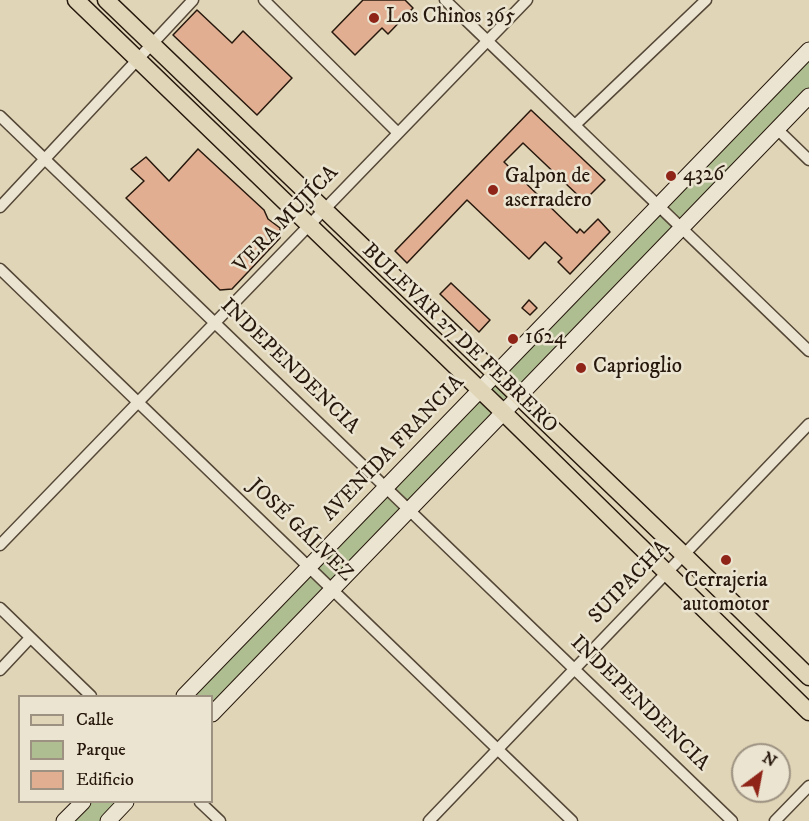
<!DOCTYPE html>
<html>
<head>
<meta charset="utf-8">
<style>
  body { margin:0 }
  #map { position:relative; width:809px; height:821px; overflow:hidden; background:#e0d5b6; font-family:"IM FELL DW Pica",serif }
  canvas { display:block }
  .legend { position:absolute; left:18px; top:695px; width:195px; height:108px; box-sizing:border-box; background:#ebe4d0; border:2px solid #9d9282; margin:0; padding:8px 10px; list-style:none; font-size:18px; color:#27180d }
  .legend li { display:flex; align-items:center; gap:12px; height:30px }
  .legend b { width:30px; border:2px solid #9d9282 }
  .north { position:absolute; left:731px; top:743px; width:60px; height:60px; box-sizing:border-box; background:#ebe4d0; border:2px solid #9d9282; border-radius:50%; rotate:32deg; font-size:16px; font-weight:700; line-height:24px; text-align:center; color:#27180d }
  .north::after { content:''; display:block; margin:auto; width:21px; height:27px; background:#8f2418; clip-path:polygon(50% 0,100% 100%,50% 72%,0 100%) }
</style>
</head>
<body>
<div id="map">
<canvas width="809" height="821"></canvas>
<ul class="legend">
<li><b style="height:8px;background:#e0d5b6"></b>Calle</li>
<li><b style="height:16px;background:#aebe91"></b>Parque</li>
<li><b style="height:16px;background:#e1ae91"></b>Edificio</li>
</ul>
<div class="north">N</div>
</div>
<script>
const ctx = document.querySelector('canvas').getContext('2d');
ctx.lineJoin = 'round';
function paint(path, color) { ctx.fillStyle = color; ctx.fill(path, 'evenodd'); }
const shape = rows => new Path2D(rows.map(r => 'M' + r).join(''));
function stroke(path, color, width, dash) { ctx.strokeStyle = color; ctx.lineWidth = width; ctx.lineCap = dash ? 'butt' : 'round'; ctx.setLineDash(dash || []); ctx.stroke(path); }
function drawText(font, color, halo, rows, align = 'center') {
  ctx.font = font + ' "IM FELL DW Pica",serif'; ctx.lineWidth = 5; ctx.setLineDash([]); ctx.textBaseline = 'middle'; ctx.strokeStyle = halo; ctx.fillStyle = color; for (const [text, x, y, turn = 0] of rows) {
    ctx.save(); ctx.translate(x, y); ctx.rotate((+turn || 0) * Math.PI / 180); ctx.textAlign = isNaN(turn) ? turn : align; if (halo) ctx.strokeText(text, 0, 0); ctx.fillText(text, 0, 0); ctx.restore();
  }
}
paint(shape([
  [809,50,809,96,212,714,212,696,184,696],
  [83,802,126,802,108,821,64,821]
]), '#aebe91');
const building = shape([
  [363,0,405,0,413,8,388,34,382,28,355,55,332,32,363,0],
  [197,10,232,43,243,31,292,78,257,115,173,35,197,10],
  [531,110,605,180,584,201,523,143,504,162,577,233,580,229,584,233,598,219,610,232,570,274,558,262,562,258,545,242,529,259,467,200,407,263,395,251,531,110],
  [198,149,264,210,268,219,280,228,280,238,232,289,220,290,126,198,144,181,131,169,146,157,169,181,198,149],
  [451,283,490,320,479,332,440,294,451,283],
  [529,300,537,308,530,315,522,308,529,300]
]);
paint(building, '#e1ae91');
stroke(building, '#27180d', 1.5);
const street = shape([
  [264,0,398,133],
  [445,0,809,351],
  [0,116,732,821],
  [575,125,706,0],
  [777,129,809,160],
  [0,207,193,0],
  [0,269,572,821],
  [0,545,527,0],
  [0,608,91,696],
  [0,670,30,638],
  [200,802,220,821],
  [429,821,809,424],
  [775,821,809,786]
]);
const secondary = shape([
  [184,696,809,50],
  [212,714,809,96],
  [64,821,83,802],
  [108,821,126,802]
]);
const primary = shape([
  [76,0,503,412,809,712],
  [106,0,684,555,809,677]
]);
stroke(street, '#554737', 13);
stroke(secondary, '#27180d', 17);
stroke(primary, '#27180d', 19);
stroke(street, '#ebe4d0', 10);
stroke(secondary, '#ebe4d0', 15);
stroke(primary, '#e0d5b6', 16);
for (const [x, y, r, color] of [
  [374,18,6,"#8f2418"],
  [671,176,6,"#8f2418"],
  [493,190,6,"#8f2418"],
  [513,339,6,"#8f2418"],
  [581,368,6,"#8f2418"],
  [726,560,6,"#8f2418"]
]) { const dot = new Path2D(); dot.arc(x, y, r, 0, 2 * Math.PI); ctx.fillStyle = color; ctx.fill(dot); stroke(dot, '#ebe4d0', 2); }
drawText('21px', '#27180d', '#ebe4d0', [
  ["Los Chinos 365",386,18],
  ["4326",683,176],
  ["Galpon de",505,178],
  ["aserradero",505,202],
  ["1624",525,339],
  ["Caprioglio",593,368],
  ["Cerrajeria",726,582,"center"],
  ["automotor",726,606,"center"]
], 'left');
drawText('21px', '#27180d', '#ebe4d0', [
  ["VERA MUJÍCA",287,220,-46],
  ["BULEVAR 27 DE FEBRERO",459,339,44],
  ["INDEPENDENCIA",289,367,44],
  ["AVENIDA FRANCIA",394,449,-46],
  ["JOSÉ GÁLVEZ",300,531,44],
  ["SUIPACHA",630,583,-46],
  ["INDEPENDENCIA",639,704,44]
]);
</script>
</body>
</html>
